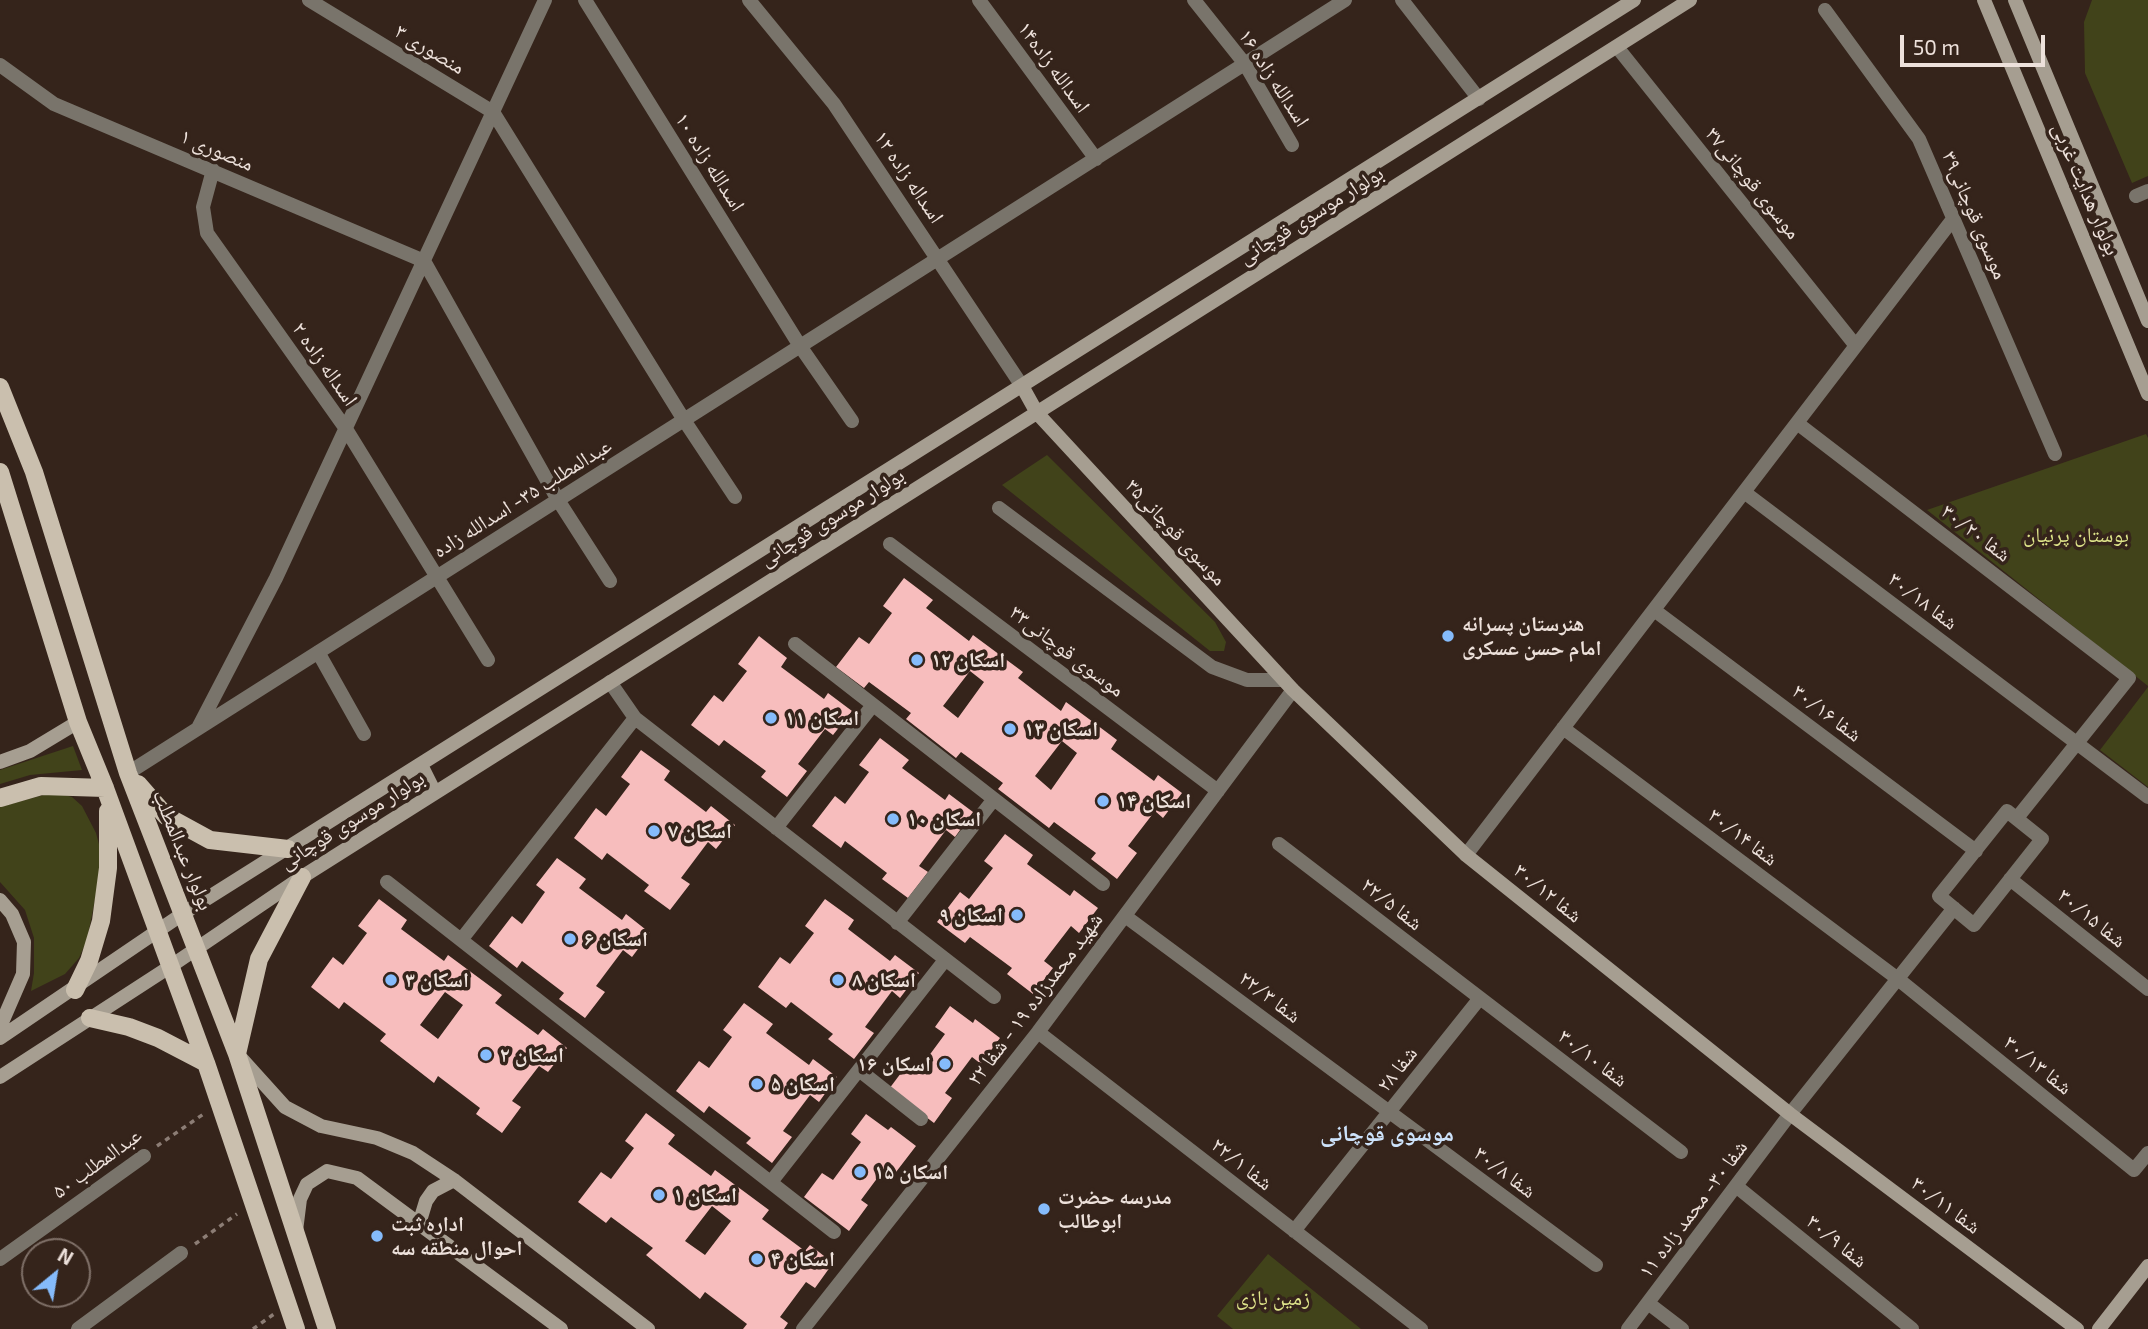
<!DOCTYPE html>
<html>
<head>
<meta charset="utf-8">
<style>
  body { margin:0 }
  #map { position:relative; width:2148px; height:1329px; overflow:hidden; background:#35241b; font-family:"Exo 2",sans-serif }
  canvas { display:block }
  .north { position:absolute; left:21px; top:1238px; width:70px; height:70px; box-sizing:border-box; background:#35241b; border:2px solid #7f7068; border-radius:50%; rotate:30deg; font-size:19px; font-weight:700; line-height:28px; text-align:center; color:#ede1db }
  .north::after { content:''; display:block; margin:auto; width:24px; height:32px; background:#85bbfb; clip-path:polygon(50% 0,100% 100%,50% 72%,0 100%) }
  .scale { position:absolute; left:1900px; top:35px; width:145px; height:32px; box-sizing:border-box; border:4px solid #ede1db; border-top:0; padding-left:9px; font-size:21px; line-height:24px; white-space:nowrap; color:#ede1db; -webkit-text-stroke:5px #35241b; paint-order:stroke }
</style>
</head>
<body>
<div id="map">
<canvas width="2148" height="1329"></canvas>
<div class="north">N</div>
<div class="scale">50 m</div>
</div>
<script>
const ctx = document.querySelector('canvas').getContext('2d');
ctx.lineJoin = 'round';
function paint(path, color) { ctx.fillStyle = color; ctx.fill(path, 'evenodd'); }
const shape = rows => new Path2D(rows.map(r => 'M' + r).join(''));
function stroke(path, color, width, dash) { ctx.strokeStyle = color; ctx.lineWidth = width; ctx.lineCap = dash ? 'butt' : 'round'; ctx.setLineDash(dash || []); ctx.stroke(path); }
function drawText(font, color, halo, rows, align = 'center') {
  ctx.font = font + ' "Exo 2","Noto Naskh Arabic",sans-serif'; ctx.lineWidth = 7; ctx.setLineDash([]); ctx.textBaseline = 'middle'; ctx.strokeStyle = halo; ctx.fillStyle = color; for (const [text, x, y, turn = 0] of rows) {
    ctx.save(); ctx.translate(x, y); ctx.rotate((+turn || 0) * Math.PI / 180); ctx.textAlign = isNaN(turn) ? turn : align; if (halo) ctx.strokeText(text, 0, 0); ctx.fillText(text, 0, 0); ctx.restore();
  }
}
paint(shape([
  [2092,0,2148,0,2148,176,2132,183,2085,73,2084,22],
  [2146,434,2148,438,2148,686,1927,510],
  [1047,455,1215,622,1226,642,1224,651,1210,651,1002,485],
  [2148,687,2148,787,2100,750],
  [73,746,82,770,30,775,0,784,0,770],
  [47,794,61,794,72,797,82,806,96,833,100,848,101,869,87,940,79,958,65,974,31,991,34,973,34,938,25,910,0,882,0,807],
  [1268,1254,1361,1329,1233,1329,1217,1316]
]), '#41431a');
paint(shape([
  [904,578,933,600,926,608,969,641,973,635,1023,672,1018,678,1061,711,1066,702,1089,719,1117,740,1111,749,1154,781,1158,775,1182,793,1163,818,1155,811,1128,846,1137,853,1117,879,1091,859,1096,853,1054,822,1049,828,998,789,1003,783,961,752,956,758,906,719,911,713,869,682,864,688,836,667,859,637,869,644,892,613,883,606],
  [970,671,984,682,958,718,943,706],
  [1062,741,1077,753,1051,790,1035,776],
  [759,636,787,658,781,667,824,699,828,693,852,711,833,735,825,729,798,764,807,771,787,797,761,777,766,771,724,740,719,746,691,725,714,695,723,702,747,671,738,664],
  [880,738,909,760,902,768,945,800,949,794,973,812,955,837,946,830,919,866,928,872,908,898,882,879,887,873,845,841,841,848,812,826,835,796,845,804,869,772,859,765],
  [641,750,670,771,664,780,706,812,711,806,735,825,716,849,708,842,681,878,690,884,670,910,644,891,649,885,607,853,602,860,574,838,596,808,606,816,630,784,621,777],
  [1005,834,1033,855,1027,864,1070,896,1074,890,1098,908,1079,933,1071,926,1044,961,1053,968,1033,994,1007,974,1012,968,970,937,965,943,937,922,960,892,969,899,993,868,984,861],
  [557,858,586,879,579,888,622,920,626,914,650,933,632,957,623,950,596,986,605,992,585,1018,559,999,564,993,522,961,517,968,489,946,512,916,522,924,545,892,536,885],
  [379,899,407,920,401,929,444,961,448,955,502,995,495,1003,538,1035,543,1029,567,1048,548,1072,539,1066,512,1101,521,1107,502,1133,476,1114,480,1108,438,1076,434,1083,380,1041,386,1034,344,1002,339,1009,311,987,333,957,343,965,367,933,358,926],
  [445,992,463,1005,438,1039,420,1025],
  [825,899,854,920,848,929,890,961,895,955,919,973,900,998,892,991,865,1027,874,1033,854,1059,828,1039,833,1034,791,1002,786,1008,758,987,780,957,790,964,814,933,805,926],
  [744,1003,773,1024,766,1033,809,1065,813,1059,837,1077,819,1102,810,1095,783,1131,792,1137,772,1163,746,1143,751,1138,709,1106,704,1113,676,1091,699,1061,709,1068,732,1037,723,1030],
  [950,1006,973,1023,975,1019,1000,1038,981,1064,972,1057,945,1093,952,1098,934,1123,889,1089,907,1065,917,1072,945,1034,935,1027],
  [646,1113,675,1135,668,1144,711,1176,715,1170,769,1210,762,1219,805,1251,810,1245,833,1263,815,1288,806,1282,780,1317,788,1323,784,1329,743,1329,747,1324,705,1292,700,1299,646,1255,653,1248,611,1217,606,1223,578,1202,601,1172,611,1179,634,1148,625,1141],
  [712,1206,731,1221,705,1255,685,1241],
  [866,1114,888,1130,891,1127,916,1146,896,1172,887,1165,861,1200,868,1205,849,1231,804,1197,822,1173,833,1180,861,1142,851,1134]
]), '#f7bdbd');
stroke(shape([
  [157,1146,205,1113],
  [195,1244,237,1214],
  [253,1329,274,1314]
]), '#8c7d75', 3.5, [5, 5]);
stroke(shape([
  [309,0,493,112,684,420,735,497],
  [585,0,800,346,852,421],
  [749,0,834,104,1022,386],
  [979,0,1096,159],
  [1194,0,1245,64,1292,145],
  [1402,0,1479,99],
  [1825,10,1919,139,2055,454],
  [1617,47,1856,346],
  [0,65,54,104,424,261,558,500,610,581],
  [213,170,203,207,207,233,346,429,488,660],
  [2136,196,2148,191],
  [1797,423,2129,678,2017,818],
  [1744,492,2148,797],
  [999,508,1212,667,1247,680,1284,680],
  [890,544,1218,791],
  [1654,610,1976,851],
  [795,644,1103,884],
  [318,652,364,734],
  [610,682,635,718,994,997],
  [198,728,276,578,545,0],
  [1563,728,1898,979,2134,1170,2148,1153],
  [128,773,1345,0],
  [2007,811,2042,839,1974,925,1939,896,2007,811],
  [776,828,873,705],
  [1279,844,1681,1152],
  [1466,855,1953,219],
  [2010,879,2148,989],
  [387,882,834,1232],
  [1125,916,1596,1265],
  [897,923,994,799],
  [461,940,635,718],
  [1038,1032,1421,1329],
  [859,1070,921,1119],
  [771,1182,945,960],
  [1736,1186,1912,1329],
  [1294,1231,1480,998],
  [0,1259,144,1156],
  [1648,1303,1682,1329],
  [78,1329,181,1253],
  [803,1329,1038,1032,1293,690],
  [1628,1329,1790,1114,1954,908]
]), '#79746b', 14);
stroke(shape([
  [1984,0,2148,394],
  [2015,0,2148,321],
  [1022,386,1037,413,1293,690,1466,855,1790,1114,2077,1329],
  [0,762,30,751,78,722],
  [421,765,435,793],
  [0,900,12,914,24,942,23,974,0,1027],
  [0,1038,184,913,1634,0],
  [239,1056,285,1107,321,1126,377,1138,413,1153,454,1180,648,1329],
  [0,1077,171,966,302,877,1690,0],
  [419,1224,426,1201,433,1191,454,1180],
  [296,1231,300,1199,307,1184,327,1171,357,1178,561,1329],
  [2099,1329,2148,1266]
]), '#a69e91', 14);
stroke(shape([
  [0,387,34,472,128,773,237,1054,327,1329],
  [0,472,78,722,105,788,206,1063,296,1329],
  [138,784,166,816,210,840,288,849],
  [0,798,41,786,105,788],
  [75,990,89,961,101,921,108,868,108,811],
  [90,1018,129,1027,158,1038,206,1063],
  [237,1054,259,959,302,877]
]), '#cabfae', 18);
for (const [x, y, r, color] of [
  [1448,636,7,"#85bbfb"],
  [917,660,7,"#85bbfb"],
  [771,718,7,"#85bbfb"],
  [1010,729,7,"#85bbfb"],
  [1103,801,7,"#85bbfb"],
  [893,819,7,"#85bbfb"],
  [654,831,7,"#85bbfb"],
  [1017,915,7,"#85bbfb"],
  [570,939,7,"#85bbfb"],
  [391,980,7,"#85bbfb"],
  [838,980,7,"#85bbfb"],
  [486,1055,7,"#85bbfb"],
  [945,1064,7,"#85bbfb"],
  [757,1084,7,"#85bbfb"],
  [860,1172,7,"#85bbfb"],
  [659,1195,7,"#85bbfb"],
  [1044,1209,7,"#85bbfb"],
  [377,1236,7,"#85bbfb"],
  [757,1259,7,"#85bbfb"]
]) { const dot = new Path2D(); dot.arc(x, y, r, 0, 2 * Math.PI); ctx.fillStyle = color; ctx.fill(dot); stroke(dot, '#35241b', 2.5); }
drawText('21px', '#ede1db', '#35241b', [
  ["منصوری ۳",430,49,31],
  ["اسدالله زاده۱۴",1054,67,54],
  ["اسدالله زاده ۱۶",1274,78,57],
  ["منصوری ۱",217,150,23],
  ["اسدالله زاده ۱۰",710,162,58],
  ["اسداله زاده ۱۲",909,177,56],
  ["موسوی قوچانی۳۷",1753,183,51],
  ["بولوار هدایت غربی",2086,189,67],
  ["بولوار موسوی قوچانی",1311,215,-32],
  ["موسوی قوچانی۳۹",1975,215,67],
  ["اسداله زاده ۲",325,364,55],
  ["عبدالمطلب ۳۵- اسدالله زاده",522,498,-32],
  ["بولوار موسوی قوچانی",832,517,-32],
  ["موسوی قوچانی۳۵",1176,532,47],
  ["شفا ۳۰/۲۰",1976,533,37],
  ["شفا ۳۰/۱۸",1923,601,37],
  ["موسوی قوچانی۳۳",1067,651,37],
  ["شفا ۳۰/۱۶",1827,713,37],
  ["بولوار موسوی قوچانی",352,820,-32],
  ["شفا ۳۰/۱۴",1743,837,37],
  ["بولوار عبدالمطلب",183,850,68],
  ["شفا ۳۰/۱۲",1548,893,39],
  ["شفا ۲۲/۵",1392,904,38],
  ["شفا ۳۰/۱۵",2092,918,39],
  ["شفا ۲۲/۳",1270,997,37],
  ["شهید محمدزاده ۱۹ - شفا ۲۲",1035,999,-53],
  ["شفا ۳۰/۱۰",1593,1058,37],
  ["شفا ۳۰/۱۳",2038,1065,39],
  ["شفا ۲۸",1397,1069,-52],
  ["عبدالمطلب ۵۰",97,1163,-36],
  ["۲۲/۱ شفا",1242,1164,38],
  ["شفا ۳۰/۸",1505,1172,37],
  ["شفا ۳۰/۱۱",1946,1205,37],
  ["شفا ۳۰- محمد زاده ۱۱",1693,1209,-53],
  ["۳۰/۹ شفا",1837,1241,39]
]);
drawText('21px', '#dfe58a', '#35241b', [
  ["بوستان پرنیان",2076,535],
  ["زمین بازی",1273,1298]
]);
drawText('bold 21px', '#ede1db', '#35241b', [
  ["هنرستان پسرانه",1462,624],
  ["امام حسن عسکری",1462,648],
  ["اسکان ۱۲",931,660],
  ["اسکان ۱۱",785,718],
  ["اسکان ۱۳",1024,729],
  ["اسکان ۱۴",1117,801],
  ["اسکان ۱۰",907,819],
  ["اسکان ۷",668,831],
  ["اسکان ۹",1003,915,"right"],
  ["اسکان ۶",584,939],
  ["اسکان ۳",405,980],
  ["اسکان ۸",852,980],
  ["اسکان ۲",500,1055],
  ["اسکان ۱۶",931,1064,"right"],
  ["اسکان ۵",771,1084],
  ["اسکان ۱۵",874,1172],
  ["اسکان ۱",673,1195],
  ["مدرسه حضرت",1058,1197],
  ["ابوطالب",1058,1221],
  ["اداره ثبت",391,1224],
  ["احوال منطقه سه",391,1248],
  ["اسکان ۴",771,1259]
], 'left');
drawText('bold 23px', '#cde2fa', '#35241b', [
  ["موسوی قوچانی",1387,1133]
]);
</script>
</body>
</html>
